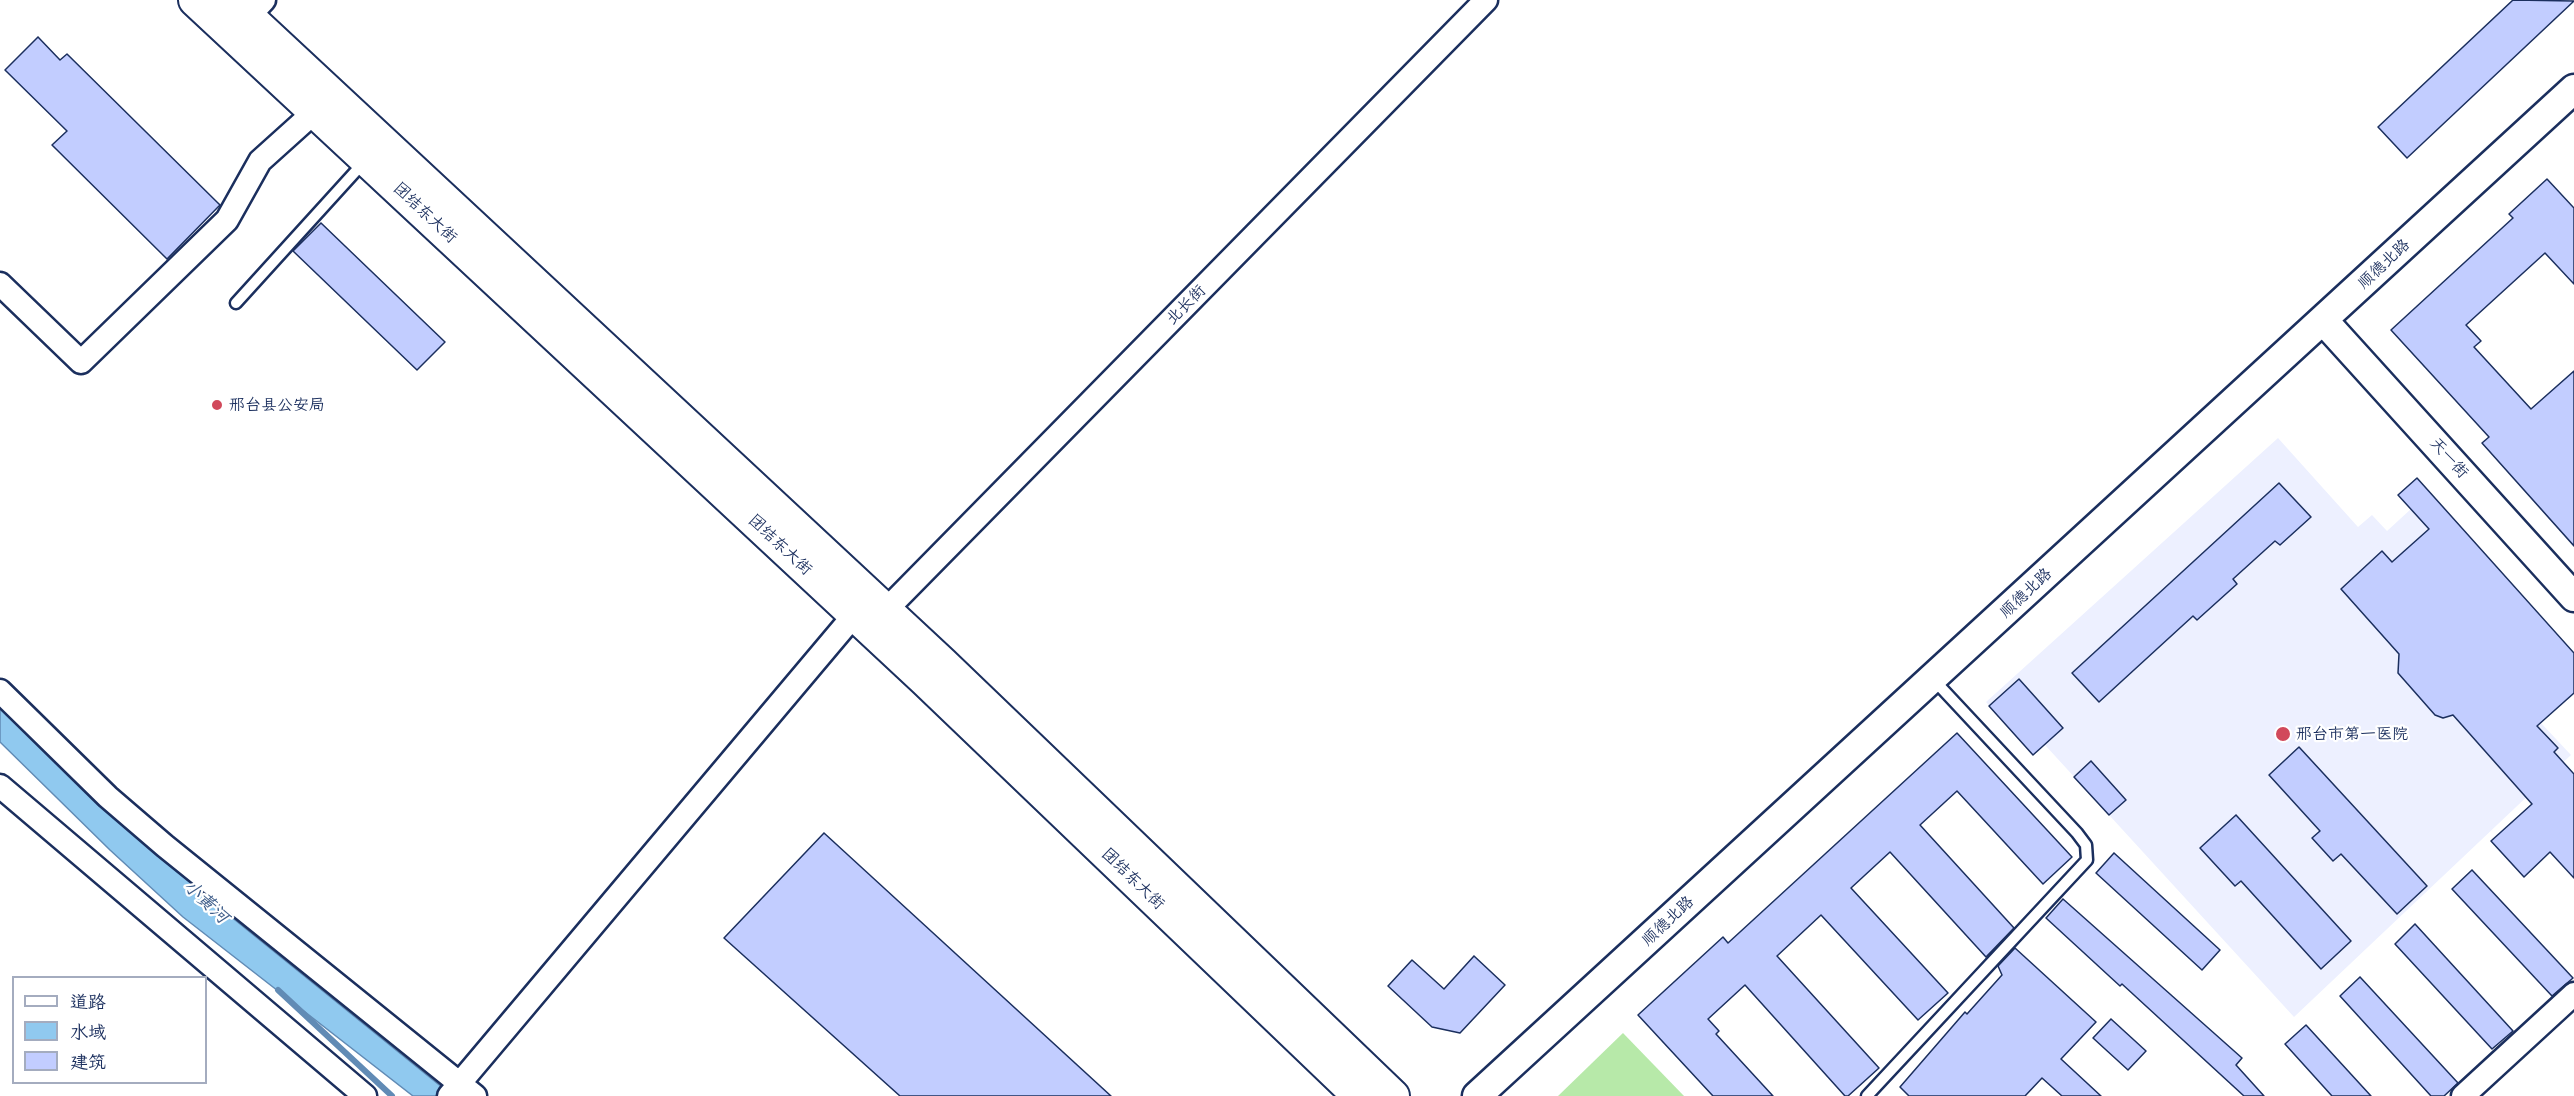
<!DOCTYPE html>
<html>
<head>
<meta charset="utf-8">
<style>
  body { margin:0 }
  #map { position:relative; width:2574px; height:1096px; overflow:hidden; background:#fff; font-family:Delius,"LXGW WenKai TC",sans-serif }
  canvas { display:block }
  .legend { position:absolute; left:12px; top:976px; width:195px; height:108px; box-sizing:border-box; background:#fff; border:2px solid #a4acbf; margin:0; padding:8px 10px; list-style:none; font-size:18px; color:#1b2f5e }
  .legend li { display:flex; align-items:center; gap:12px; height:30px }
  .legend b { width:30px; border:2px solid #a4acbf }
</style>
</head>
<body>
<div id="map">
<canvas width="2574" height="1096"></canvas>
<ul class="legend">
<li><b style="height:8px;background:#fff"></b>道路</li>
<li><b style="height:16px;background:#90c9ef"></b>水域</li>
<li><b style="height:16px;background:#c2cdff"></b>建筑</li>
</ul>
</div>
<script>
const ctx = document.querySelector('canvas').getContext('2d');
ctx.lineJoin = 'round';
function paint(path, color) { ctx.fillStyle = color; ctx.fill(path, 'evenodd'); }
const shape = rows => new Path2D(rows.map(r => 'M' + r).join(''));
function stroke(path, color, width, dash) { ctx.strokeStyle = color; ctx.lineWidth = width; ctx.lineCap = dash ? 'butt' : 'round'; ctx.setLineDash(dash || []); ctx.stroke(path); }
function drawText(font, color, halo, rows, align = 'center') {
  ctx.font = font + ' Delius,"LXGW WenKai TC",sans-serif'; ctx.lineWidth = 4.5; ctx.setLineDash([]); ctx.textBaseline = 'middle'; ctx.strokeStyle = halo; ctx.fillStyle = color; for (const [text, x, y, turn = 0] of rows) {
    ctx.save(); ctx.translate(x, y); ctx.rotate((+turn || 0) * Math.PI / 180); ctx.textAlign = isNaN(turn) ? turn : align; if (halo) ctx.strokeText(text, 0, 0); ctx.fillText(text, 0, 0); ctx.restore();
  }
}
paint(shape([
  [2278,438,2358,527,2372,515,2387,531,2411,509,2574,692,2541,723,2571,755,2294,1017,2045,745,2033,755,1986,702]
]), '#edf0ff');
paint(shape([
  [1623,1033,1684,1096,1558,1096]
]), '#b7e9a9');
const water = shape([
  [0,707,121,821,214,903,453,1096,413,1096,183,917,110,850,0,742,0,707]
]);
paint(water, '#90c9ef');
stroke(water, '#618bb5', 1.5);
stroke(shape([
  [278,990,392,1096]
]), '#618bb5', 6);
const building = shape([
  [2513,0,2574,1,2407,158,2378,127,2513,0],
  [38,37,60,60,67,54,220,205,167,259,52,145,67,131,5,70,38,37],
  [2547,179,2574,208,2574,284,2545,253,2466,325,2481,341,2474,347,2531,409,2574,371,2574,546,2482,443,2489,437,2391,330,2513,218,2509,214,2547,179],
  [321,223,445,342,417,370,293,251,321,223],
  [2417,478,2574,653,2574,693,2537,726,2558,748,2554,752,2574,774,2574,878,2550,852,2524,877,2491,841,2532,804,2453,715,2443,718,2435,715,2398,673,2399,654,2341,589,2382,551,2392,562,2429,529,2398,495,2417,478],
  [2279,483,2311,517,2280,545,2275,541,2233,579,2237,584,2197,620,2193,616,2099,702,2072,673,2279,483],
  [2019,679,2063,728,2033,755,1989,706,2019,679],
  [1957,733,2072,857,2043,884,1957,791,1920,825,2014,928,1986,957,1890,852,1851,888,1948,993,1918,1020,1821,915,1777,956,1879,1068,1848,1096,1845,1096,1745,985,1708,1019,1719,1031,1716,1034,1773,1096,1713,1096,1638,1015,1723,937,1728,943,1957,733],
  [2299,747,2427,886,2397,914,2341,854,2333,861,2312,838,2320,831,2269,775,2299,747],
  [2091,761,2126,800,2109,815,2074,777,2091,761],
  [2236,815,2351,941,2321,969,2241,881,2235,886,2200,848,2236,815],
  [824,833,1111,1096,900,1096,724,938,824,833],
  [2114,853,2220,950,2202,970,2096,873,2114,853],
  [2472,870,2573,978,2552,996,2452,889,2472,870],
  [2063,899,2242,1058,2236,1065,2264,1096,2244,1096,2122,984,2120,986,2046,918,2063,899],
  [2415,924,2513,1031,2492,1049,2395,944,2415,924],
  [2015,948,2096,1022,2061,1059,2101,1096,2062,1096,2042,1078,2025,1096,1909,1096,1900,1087,1965,1012,1967,1014,2002,975,1998,966,2015,948],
  [1474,956,1505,985,1460,1033,1432,1027,1388,986,1412,960,1444,989,1474,956],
  [2360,977,2458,1083,2444,1096,2431,1096,2340,996,2360,977],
  [2111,1019,2146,1051,2128,1070,2093,1038,2111,1019],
  [2306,1025,2371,1096,2332,1096,2285,1044,2306,1025]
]);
paint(building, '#c2cdff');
stroke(building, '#1b2f5e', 1.5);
const service = shape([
  [236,303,365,161],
  [1867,1096,2087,860,2086,845,2077,833,1933,679]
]);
const minor = shape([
  [248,17,264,0],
  [0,284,81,362,227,220,260,161,310,116],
  [886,610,1486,0],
  [0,691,108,797,165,846,475,1096],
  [0,786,365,1096],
  [449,1096,855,614],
  [2463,1096,2574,994]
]);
const tertiary = shape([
  [2323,320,2574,597],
  [1477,1096,2574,89]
]);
const secondary = shape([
  [195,0,925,680,1359,1096],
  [230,0,942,663,1393,1096]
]);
stroke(service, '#1b2f5e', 15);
stroke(minor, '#1b2f5e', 27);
stroke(tertiary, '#1b2f5e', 33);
stroke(secondary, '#1b2f5e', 36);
stroke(service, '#fff', 10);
stroke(minor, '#fff', 22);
stroke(tertiary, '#fff', 28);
stroke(secondary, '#fff', 32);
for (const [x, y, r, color] of [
  [217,405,6,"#d1495b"],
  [2283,734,8,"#d1495b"]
]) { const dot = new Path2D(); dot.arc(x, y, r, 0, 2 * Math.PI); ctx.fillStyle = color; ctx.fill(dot); stroke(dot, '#fff', 2); }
drawText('16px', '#1b2f5e', '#fff', [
  ["团结东大街",425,213,43],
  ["顺德北路",2384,264,-43],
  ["北长街",1186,305,-45],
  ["天一街",2449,458,48],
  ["团结东大街",780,545,43],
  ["顺德北路",2026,593,-43],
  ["团结东大街",1133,879,44],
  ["顺德北路",1668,921,-43]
]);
drawText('16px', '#1b2f5e', '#fff', [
  ["邢台县公安局",229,405],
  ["邢台市第一医院",2296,734]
], 'left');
drawText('italic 18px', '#3e5d8a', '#fff', [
  ["小黄河",206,902,43]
]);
</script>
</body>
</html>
